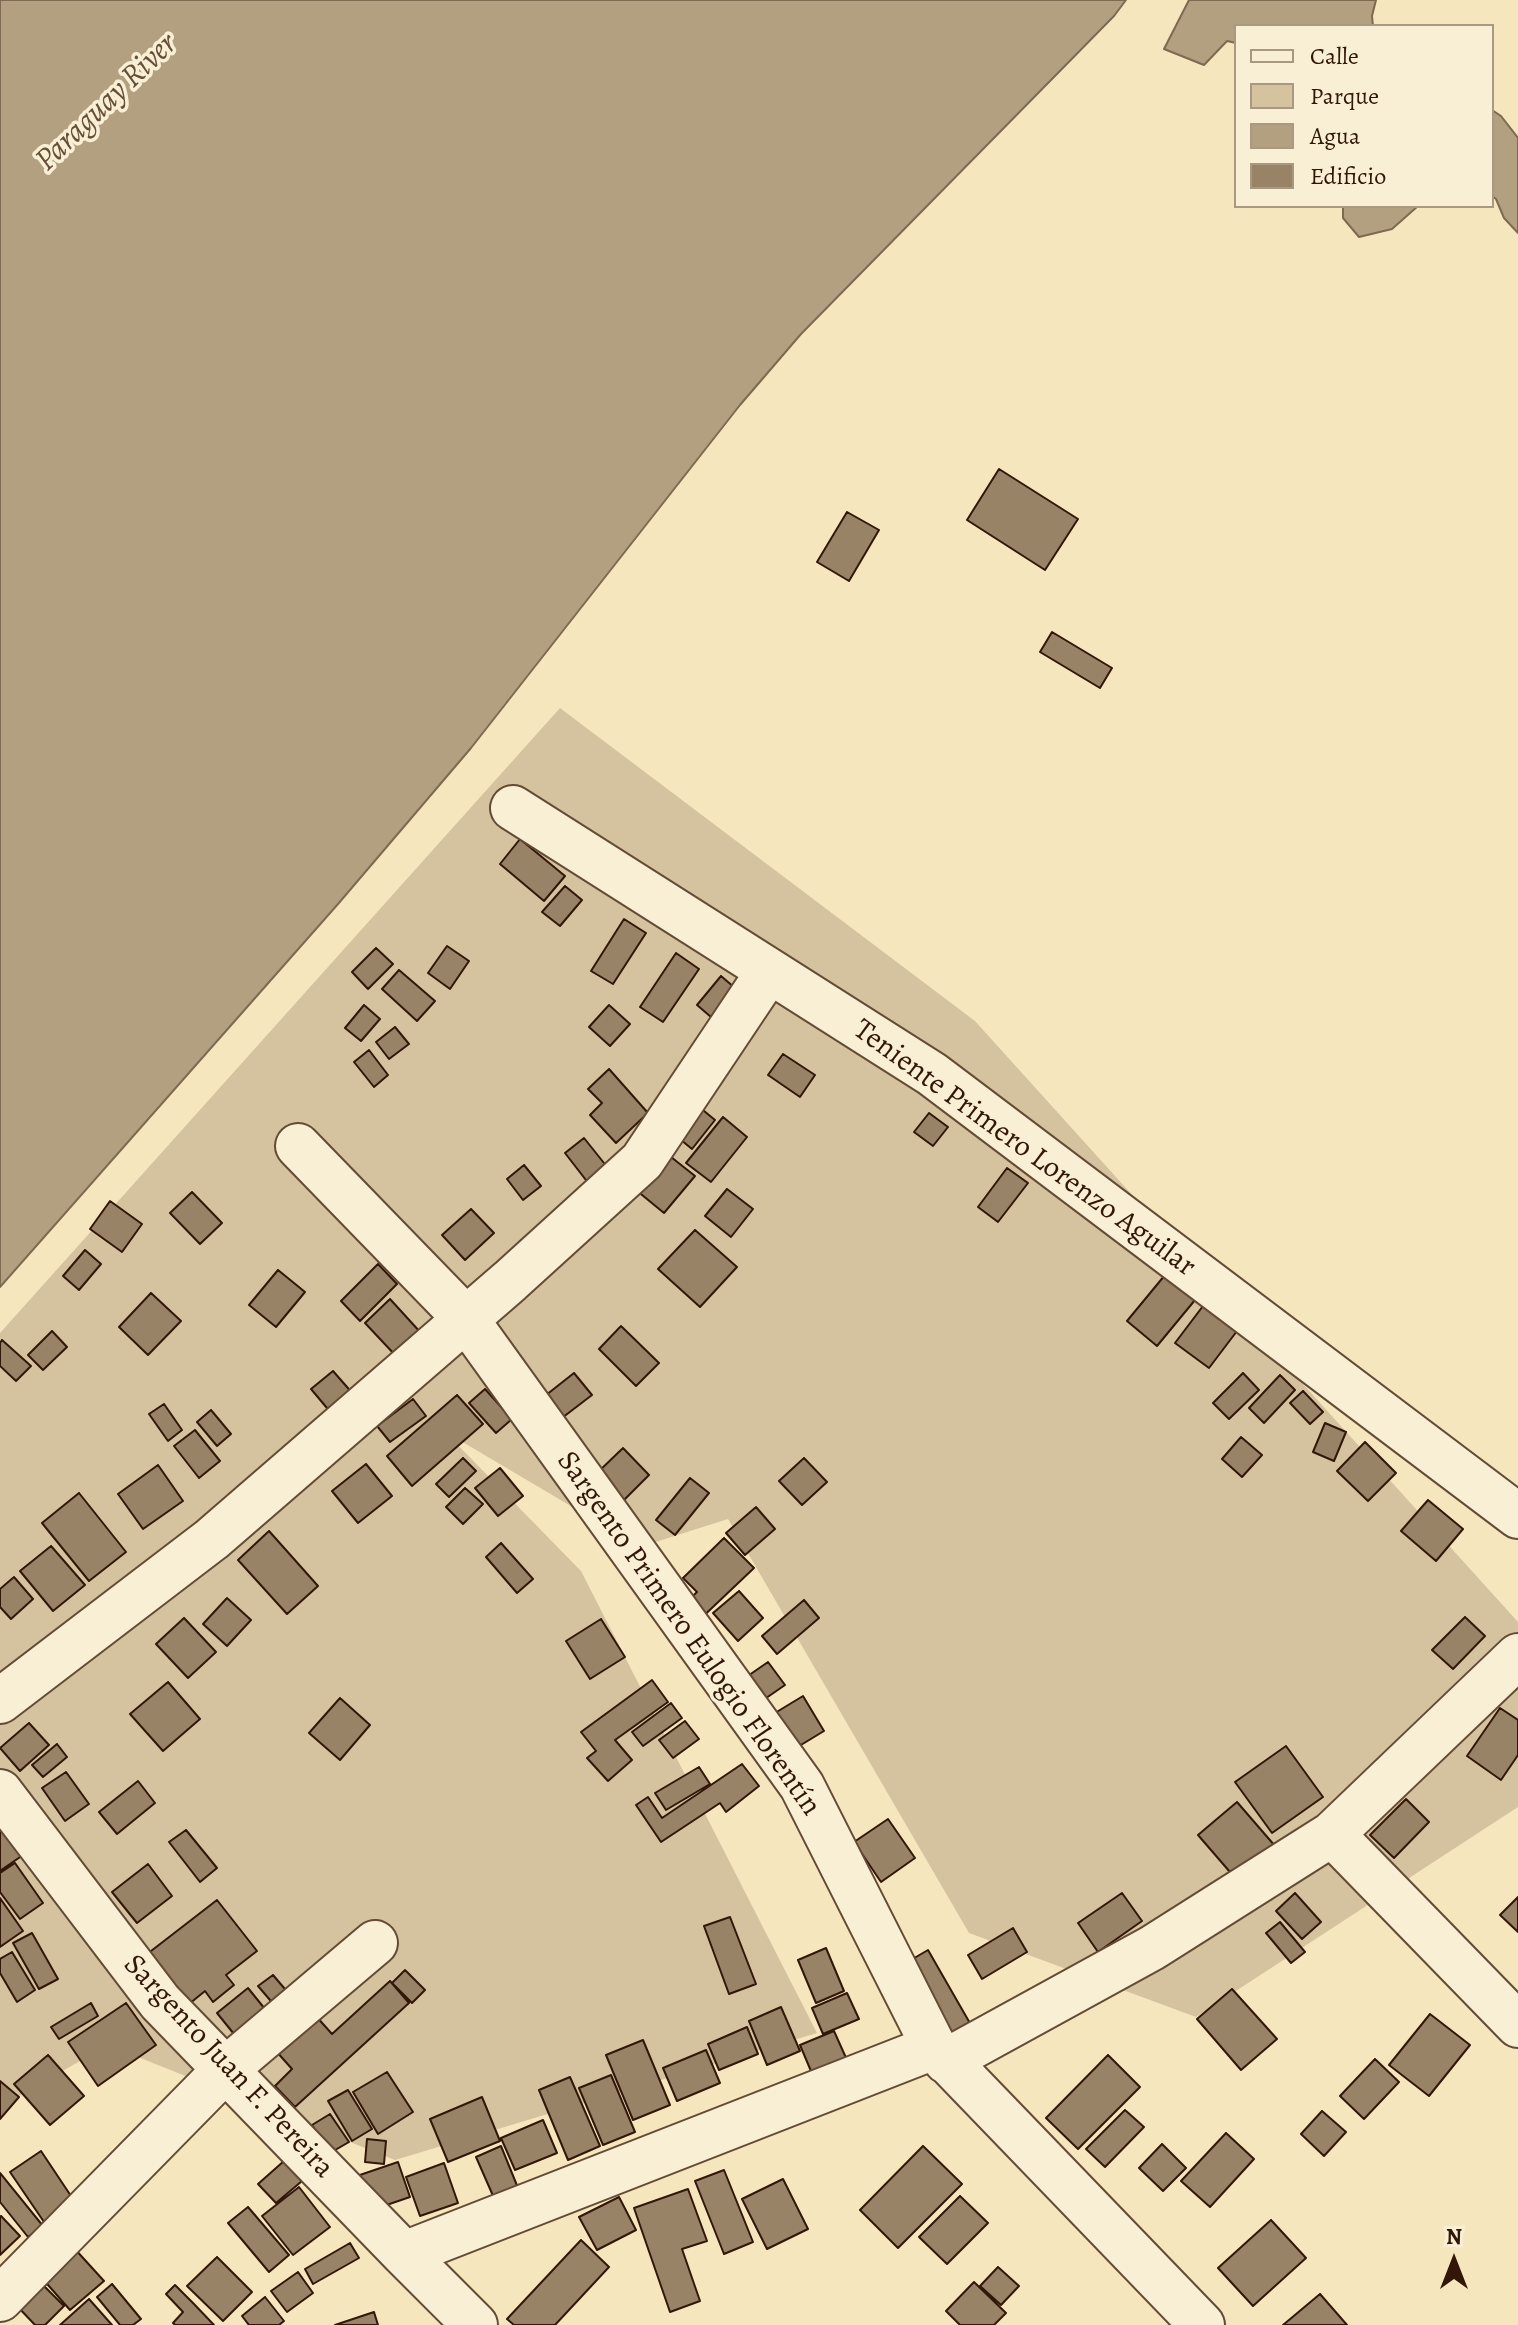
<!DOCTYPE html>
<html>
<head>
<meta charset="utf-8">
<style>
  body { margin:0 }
  #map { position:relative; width:1518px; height:2325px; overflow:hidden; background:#f6e6be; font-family:Alegreya,serif }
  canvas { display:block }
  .legend { position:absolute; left:1234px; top:24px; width:260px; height:184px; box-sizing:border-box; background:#f9efd5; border:2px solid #a99983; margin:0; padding:10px 14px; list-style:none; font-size:24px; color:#321709 }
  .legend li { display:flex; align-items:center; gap:16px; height:40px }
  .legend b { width:40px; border:2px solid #a99983 }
  .north { position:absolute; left:1414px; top:2221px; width:80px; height:80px; -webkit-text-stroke:6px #f9efd5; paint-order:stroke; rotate:0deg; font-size:22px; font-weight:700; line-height:32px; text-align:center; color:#321709 }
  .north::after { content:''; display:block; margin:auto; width:28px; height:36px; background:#321709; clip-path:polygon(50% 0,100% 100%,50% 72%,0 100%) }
</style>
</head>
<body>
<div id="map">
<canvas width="1518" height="2325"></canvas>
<ul class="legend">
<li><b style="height:10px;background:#f9efd5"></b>Calle</li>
<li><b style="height:22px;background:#d5c39f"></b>Parque</li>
<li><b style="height:22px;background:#b3a080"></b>Agua</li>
<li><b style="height:22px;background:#988367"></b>Edificio</li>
</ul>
<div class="north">N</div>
</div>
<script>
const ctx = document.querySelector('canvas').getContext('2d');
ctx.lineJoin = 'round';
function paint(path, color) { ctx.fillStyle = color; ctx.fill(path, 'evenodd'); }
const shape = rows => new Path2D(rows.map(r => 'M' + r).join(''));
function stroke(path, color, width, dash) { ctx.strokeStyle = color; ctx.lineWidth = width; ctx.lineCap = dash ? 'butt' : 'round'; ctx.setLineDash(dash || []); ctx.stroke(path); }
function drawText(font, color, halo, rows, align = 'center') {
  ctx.font = font + ' Alegreya,serif'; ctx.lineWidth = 7; ctx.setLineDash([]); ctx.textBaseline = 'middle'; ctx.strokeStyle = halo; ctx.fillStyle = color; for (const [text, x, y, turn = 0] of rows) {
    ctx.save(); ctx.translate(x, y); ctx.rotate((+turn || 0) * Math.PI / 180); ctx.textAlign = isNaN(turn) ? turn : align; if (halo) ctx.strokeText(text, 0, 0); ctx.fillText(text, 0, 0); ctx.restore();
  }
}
paint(shape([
  [560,708,975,1021,1518,1622,1518,1807,1196,2017,969,1933,728,1519,640,1547,444,1431,581,1571,817,2033,395,2160,108,2045,0,2107,0,1333]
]), '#d5c39f');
const water = shape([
  [0,0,1126,0,1114,16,801,334,740,405,471,748,338,904,0,1287,0,0],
  [1189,0,1376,0,1372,16,1373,26,1236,26,1236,43,1227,41,1204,65,1164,49,1189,0],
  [1492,110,1501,116,1518,138,1518,233,1504,218,1496,199,1492,196,1492,110],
  [1343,206,1418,206,1392,229,1359,237,1343,218,1343,206]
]);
paint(water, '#b3a080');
stroke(water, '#7f6950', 2);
const building = shape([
  [999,469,1078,519,1045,570,967,520,999,469],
  [847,512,879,530,849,581,817,562,847,512],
  [1052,632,1112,668,1100,688,1040,652,1052,632],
  [520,839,565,876,544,901,500,864,520,839],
  [565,886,582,900,560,926,542,912,565,886],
  [624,919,646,933,613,984,591,971,624,919],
  [447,946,469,961,450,989,428,973,447,946],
  [376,948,393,964,368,989,352,972,376,948],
  [676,953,699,969,663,1022,640,1007,676,953],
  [399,970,435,1001,417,1021,382,989,399,970],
  [721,976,735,988,711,1017,697,1005,721,976],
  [364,1005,380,1019,361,1041,345,1028,364,1005],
  [609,1005,630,1024,610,1046,589,1027,609,1005],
  [395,1027,409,1044,389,1059,376,1042,395,1027],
  [369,1050,388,1075,374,1087,354,1062,369,1050],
  [783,1054,815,1075,800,1097,768,1075,783,1054],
  [609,1069,648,1113,616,1143,590,1115,602,1103,588,1089,609,1069],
  [698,1106,715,1120,692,1149,675,1135,698,1106],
  [929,1113,948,1127,933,1146,914,1132,929,1113],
  [723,1117,747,1137,711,1182,686,1163,723,1117],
  [584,1138,608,1168,589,1184,565,1153,584,1138],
  [666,1153,695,1176,664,1213,636,1190,666,1153],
  [524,1165,541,1186,523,1200,507,1179,524,1165],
  [1007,1168,1028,1183,998,1222,978,1207,1007,1168],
  [727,1189,753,1209,731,1237,705,1216,727,1189],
  [192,1192,222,1223,200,1244,170,1213,192,1192],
  [110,1201,142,1224,122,1252,90,1229,110,1201],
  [471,1209,494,1233,465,1260,442,1235,471,1209],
  [695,1230,737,1267,700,1307,658,1269,695,1230],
  [85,1250,101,1264,79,1290,63,1276,85,1250],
  [378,1264,397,1284,360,1321,341,1301,378,1264],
  [278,1270,305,1292,276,1327,249,1305,278,1270],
  [1165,1275,1195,1300,1157,1346,1127,1321,1165,1275],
  [151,1293,181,1321,148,1355,119,1327,151,1293],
  [390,1299,421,1333,396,1356,365,1323,390,1299],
  [1203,1306,1237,1331,1209,1368,1175,1343,1203,1306],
  [621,1326,659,1363,636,1386,599,1349,621,1326],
  [52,1331,67,1347,43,1370,28,1355,52,1331],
  [2,1340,31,1366,16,1381,0,1366,0,1343,2,1340],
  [333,1371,354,1395,332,1414,311,1389,333,1371],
  [574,1373,592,1395,558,1421,541,1399,574,1373],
  [1243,1373,1259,1390,1229,1419,1213,1403,1243,1373],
  [1280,1375,1295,1390,1264,1423,1249,1408,1280,1375],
  [485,1389,512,1419,496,1433,469,1403,485,1389],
  [1303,1391,1323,1412,1310,1424,1290,1403,1303,1391],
  [457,1395,483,1424,412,1486,387,1456,457,1395],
  [413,1399,426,1416,390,1442,377,1426,413,1399],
  [164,1404,182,1430,168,1441,149,1414,164,1404],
  [211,1410,231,1434,217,1446,197,1422,211,1410],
  [1325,1423,1346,1432,1334,1461,1313,1452,1325,1423],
  [195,1430,220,1461,199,1478,174,1446,195,1430],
  [1241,1437,1262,1455,1242,1477,1222,1459,1241,1437],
  [1365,1442,1396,1473,1368,1501,1337,1471,1365,1442],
  [623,1448,649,1475,622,1502,595,1475,623,1448],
  [463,1458,476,1471,449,1497,436,1484,463,1458],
  [804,1458,827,1482,802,1505,779,1481,804,1458],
  [366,1464,392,1496,358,1523,332,1491,366,1464],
  [158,1465,183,1501,143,1529,118,1494,158,1465],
  [500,1468,523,1496,498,1516,475,1488,500,1468],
  [690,1478,709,1493,675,1535,656,1520,690,1478],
  [465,1488,483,1504,463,1524,446,1507,465,1488],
  [79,1493,126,1552,89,1581,42,1523,79,1493],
  [1428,1500,1463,1529,1436,1561,1401,1531,1428,1500],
  [756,1507,775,1529,745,1555,726,1533,756,1507],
  [269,1531,318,1586,287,1614,238,1560,269,1531],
  [724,1538,754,1568,694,1625,679,1609,697,1592,683,1578,724,1538],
  [501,1543,533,1579,517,1593,486,1557,501,1543],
  [51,1546,85,1585,53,1611,20,1571,51,1546],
  [14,1577,33,1599,11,1619,0,1607,0,1589,14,1577],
  [739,1591,763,1618,738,1641,713,1613,739,1591],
  [227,1598,251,1620,227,1646,203,1624,227,1598],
  [804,1600,819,1618,777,1654,762,1636,804,1600],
  [1465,1617,1485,1636,1453,1669,1432,1650,1465,1617],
  [184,1618,216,1652,188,1678,156,1644,184,1618],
  [601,1619,625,1657,590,1679,566,1641,601,1619],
  [768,1662,785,1685,759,1703,742,1680,768,1662],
  [652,1680,668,1702,615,1740,632,1760,608,1781,587,1758,596,1751,581,1732,652,1680],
  [168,1682,200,1719,163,1751,130,1714,168,1682],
  [803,1696,824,1731,791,1751,770,1716,803,1696],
  [340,1698,370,1725,340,1760,309,1733,340,1698],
  [671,1703,682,1718,643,1746,632,1732,671,1703],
  [1500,1708,1518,1720,1518,1755,1501,1780,1467,1756,1500,1708],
  [685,1721,699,1739,673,1758,659,1740,685,1721],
  [29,1723,49,1745,20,1771,0,1748,29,1723],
  [57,1744,67,1757,43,1777,32,1765,57,1744],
  [1286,1746,1323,1797,1272,1833,1235,1782,1286,1746],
  [742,1764,759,1786,726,1812,720,1803,661,1842,636,1805,648,1797,662,1818,742,1764],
  [699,1767,710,1784,666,1810,655,1793,699,1767],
  [66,1772,89,1804,65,1821,42,1788,66,1772],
  [138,1781,155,1803,117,1834,99,1812,138,1781],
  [1406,1799,1429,1822,1394,1858,1370,1835,1406,1799],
  [1237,1802,1275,1846,1236,1879,1198,1835,1237,1802],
  [888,1819,915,1858,881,1882,854,1842,888,1819],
  [0,1823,23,1855,0,1871,0,1823],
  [186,1830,217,1868,200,1882,169,1842,186,1830],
  [15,1863,43,1903,20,1919,0,1892,0,1873,15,1863],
  [148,1864,172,1896,137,1923,112,1892,148,1864],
  [1122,1893,1142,1921,1098,1952,1078,1923,1122,1893],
  [1295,1893,1321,1922,1302,1939,1276,1911,1295,1893],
  [1518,1897,1518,1932,1500,1915,1518,1897],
  [0,1898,23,1931,0,1947,0,1898],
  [217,1900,257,1951,226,1975,234,1985,213,2002,205,1991,183,2009,142,1958,217,1900],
  [730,1917,756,1984,729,1994,704,1926,730,1917],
  [1280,1922,1305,1952,1291,1963,1266,1933,1280,1922],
  [1013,1928,1027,1952,982,1979,968,1955,1013,1928],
  [32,1933,58,1979,39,1989,13,1943,32,1933],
  [826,1948,844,1991,816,2003,798,1960,826,1948],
  [928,1950,971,2025,941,2042,899,1967,928,1950],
  [12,1952,35,1990,17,2002,0,1973,0,1959,12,1952],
  [405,1970,425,1990,412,2003,392,1983,405,1970],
  [273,1975,290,1995,276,2007,258,1986,273,1975],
  [390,1981,409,2003,295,2107,275,2086,292,2069,276,2051,315,2015,332,2034,390,1981],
  [248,1988,269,2014,238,2039,217,2013,248,1988],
  [1232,1989,1277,2039,1241,2070,1197,2019,1232,1989],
  [847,1993,859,2019,823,2034,812,2008,847,1993],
  [91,2003,98,2016,59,2039,51,2027,91,2003],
  [126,2003,156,2045,98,2086,68,2042,126,2003],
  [781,2007,800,2051,767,2065,749,2021,781,2007],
  [1430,2014,1470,2045,1429,2096,1389,2065,1430,2014],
  [747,2027,758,2054,719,2070,708,2044,747,2027],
  [834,2031,851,2069,816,2083,800,2045,834,2031],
  [643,2040,670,2105,633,2120,606,2055,643,2040],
  [706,2050,720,2083,677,2101,663,2068,706,2050],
  [48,2055,84,2096,50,2125,14,2084,48,2055],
  [1108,2055,1140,2087,1078,2149,1046,2118,1108,2055],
  [1375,2059,1399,2082,1364,2119,1340,2096,1375,2059],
  [387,2072,413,2112,378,2134,353,2092,387,2072],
  [611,2075,635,2132,603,2145,579,2088,611,2075],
  [570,2077,600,2146,568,2160,539,2090,570,2077],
  [0,2081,19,2097,0,2119,0,2081],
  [348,2090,372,2129,352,2141,328,2101,348,2090],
  [482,2097,500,2141,448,2162,430,2119,482,2097],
  [1125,2110,1144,2127,1105,2167,1086,2149,1125,2110],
  [1322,2111,1346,2132,1324,2156,1301,2134,1322,2111],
  [330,2114,349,2142,330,2153,312,2125,330,2114],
  [543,2120,557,2153,515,2170,501,2138,543,2120],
  [1226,2133,1254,2159,1210,2207,1181,2181,1226,2133],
  [367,2139,386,2141,384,2164,365,2162,367,2139],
  [1162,2144,1186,2168,1163,2191,1139,2168,1162,2144],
  [501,2146,518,2188,494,2198,476,2157,501,2146],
  [923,2146,962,2184,898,2248,860,2210,923,2146],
  [41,2151,75,2202,44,2222,10,2172,41,2151],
  [284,2161,302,2181,276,2203,258,2184,284,2161],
  [398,2162,410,2197,366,2212,354,2177,398,2162],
  [444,2163,458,2203,420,2216,406,2177,444,2163],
  [724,2170,753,2242,724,2254,695,2181,724,2170],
  [0,2173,43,2226,28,2237,0,2202,0,2173],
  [783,2179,808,2229,767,2249,742,2199,783,2179],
  [299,2187,330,2227,293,2255,262,2216,299,2187],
  [688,2189,707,2241,682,2249,700,2301,670,2312,634,2208,688,2189],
  [960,2196,988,2223,947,2264,919,2237,960,2196],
  [619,2197,636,2230,597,2250,579,2217,619,2197],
  [248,2207,289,2255,269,2272,228,2223,248,2207],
  [1,2216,20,2236,0,2255,0,2217,1,2216],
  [1271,2220,1306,2258,1253,2306,1218,2268,1271,2220],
  [581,2240,609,2267,555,2325,514,2325,507,2319,581,2240],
  [350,2243,359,2258,313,2284,305,2269,350,2243],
  [74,2248,104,2281,70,2310,41,2277,74,2248],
  [217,2257,252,2292,223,2321,187,2286,217,2257],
  [998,2267,1019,2286,1001,2305,980,2286,998,2267],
  [298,2272,313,2293,287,2312,271,2291,298,2272],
  [974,2282,1006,2313,994,2325,960,2325,946,2311,974,2282],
  [41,2283,64,2306,45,2325,35,2325,17,2306,41,2283],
  [112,2284,141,2319,133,2325,120,2325,97,2297,112,2284],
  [175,2285,193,2303,214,2325,175,2325,173,2323,183,2312,166,2294,175,2285],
  [1320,2294,1347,2325,1283,2325,1320,2294],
  [265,2297,284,2321,279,2325,249,2325,242,2316,265,2297],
  [89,2299,112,2325,60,2325,89,2299],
  [374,2312,378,2325,335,2325,374,2312]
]);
paint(building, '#988367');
stroke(building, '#321709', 2);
const minor = shape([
  [513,808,932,1074,1518,1516],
  [298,1146,466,1319,802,1786,934,2047,1202,2325],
  [0,1701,212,1539,510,1281,642,1161,769,971],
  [0,1792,160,2002,404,2254,475,2325],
  [1332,1834,1518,2025],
  [946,2061,1152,1948,1332,1834,1518,1656],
  [404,2254,934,2047],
  [0,2299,226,2069,375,1943]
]);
stroke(minor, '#634b36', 48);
stroke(minor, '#f9efd5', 44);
drawText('30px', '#321709', '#f9efd5', [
  ["Teniente Primero Lorenzo Aguilar",1024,1149,36],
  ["Sargento Primero Eulogio Florentín",688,1634,55],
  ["Sargento Juan F. Pereira",228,2067,47]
]);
drawText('italic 32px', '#664e39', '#f9efd5', [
  ["Paraguay River",107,103,-44]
]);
</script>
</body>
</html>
